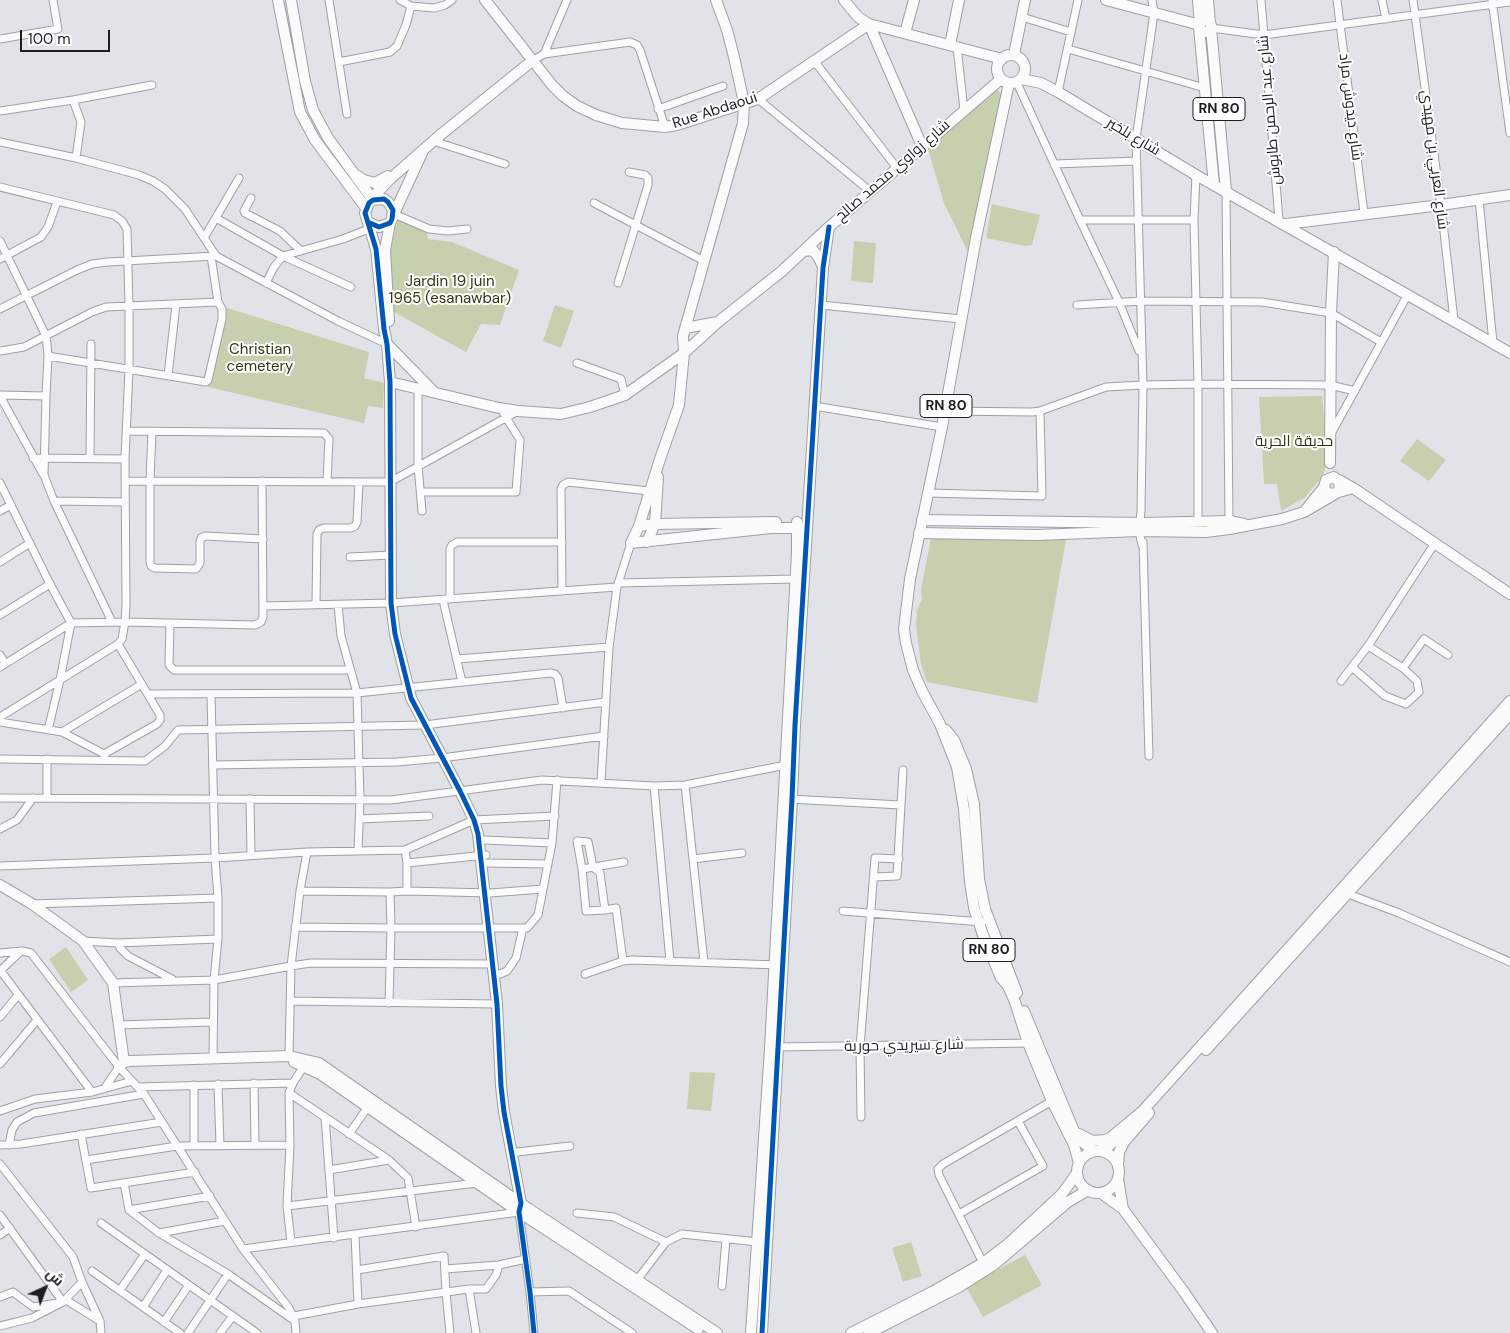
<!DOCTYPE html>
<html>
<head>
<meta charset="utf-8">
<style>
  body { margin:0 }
  #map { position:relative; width:1510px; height:1333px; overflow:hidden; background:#e2e3e8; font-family:"DM Sans",Cairo,sans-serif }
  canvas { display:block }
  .north { position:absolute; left:20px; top:1263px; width:50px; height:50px; -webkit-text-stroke:4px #fff; paint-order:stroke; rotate:43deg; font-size:14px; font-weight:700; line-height:20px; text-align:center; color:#1d1e21 }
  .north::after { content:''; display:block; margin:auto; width:18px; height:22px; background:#1d1e21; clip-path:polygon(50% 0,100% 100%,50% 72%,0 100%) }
  .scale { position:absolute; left:20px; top:30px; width:90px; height:22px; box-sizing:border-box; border:2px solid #1d1e21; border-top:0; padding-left:6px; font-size:15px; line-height:18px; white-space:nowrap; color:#1d1e21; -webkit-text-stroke:4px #fff; paint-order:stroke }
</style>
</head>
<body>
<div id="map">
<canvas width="1510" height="1333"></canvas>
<div class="north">ش</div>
<div class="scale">100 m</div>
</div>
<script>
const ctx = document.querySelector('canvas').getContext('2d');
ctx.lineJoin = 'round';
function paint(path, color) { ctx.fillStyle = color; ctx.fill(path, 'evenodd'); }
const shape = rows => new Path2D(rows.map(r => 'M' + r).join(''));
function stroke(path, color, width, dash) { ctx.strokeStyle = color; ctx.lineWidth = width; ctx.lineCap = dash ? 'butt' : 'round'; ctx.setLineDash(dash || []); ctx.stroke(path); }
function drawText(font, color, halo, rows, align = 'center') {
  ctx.font = font + ' "DM Sans",Cairo,sans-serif'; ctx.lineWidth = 4; ctx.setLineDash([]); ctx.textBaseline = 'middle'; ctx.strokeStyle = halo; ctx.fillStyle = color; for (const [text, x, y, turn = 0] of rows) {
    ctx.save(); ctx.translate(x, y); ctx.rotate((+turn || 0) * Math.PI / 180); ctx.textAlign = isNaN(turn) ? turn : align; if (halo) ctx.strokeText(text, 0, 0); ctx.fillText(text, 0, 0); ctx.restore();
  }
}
paint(shape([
  [994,88,1004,95,968,252,944,203,928,149],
  [992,204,1040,215,1032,245,1026,246,986,238],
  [399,218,427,233,428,239,452,242,519,270,500,325,481,324,466,352,394,312,390,243],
  [854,241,876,243,873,283,851,281],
  [555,305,574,311,561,348,543,341],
  [224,307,369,352,364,378,384,383,383,408,368,406,364,423,208,387,225,312],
  [1322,396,1327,446,1327,461,1323,476,1304,498,1281,511,1277,484,1264,484,1259,397],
  [1417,439,1446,460,1429,481,1400,461],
  [931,538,1066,540,1037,703,927,682,921,664,916,625,917,610,922,599,921,590],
  [66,947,88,980,71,992,49,959],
  [690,1072,715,1073,711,1111,687,1109],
  [911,1242,922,1276,903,1282,892,1248],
  [1025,1255,1042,1285,983,1317,966,1287]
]), '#c6cfae');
const street = shape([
  [329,0,347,114],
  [400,0,411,6,434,8,445,5,452,0],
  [1261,0,1279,220],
  [1337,0,1364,213],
  [1382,0,1386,19],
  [1413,0,1441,205,1454,320],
  [1492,0,1510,133],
  [1022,17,1071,32],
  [1211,28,1264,35,1510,2],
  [0,39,58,29,53,0],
  [957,47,964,110],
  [1068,49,1205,88],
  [544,54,630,42,637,45,640,50,665,127],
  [532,61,544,54,567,0],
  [339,62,390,52,397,46,406,25,411,6],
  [815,62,897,168],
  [1017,83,1080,220,1119,302,1139,351],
  [1058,92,1078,0],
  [758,99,870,191],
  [73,100,81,122,76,158],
  [658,109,723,86],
  [0,111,73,100,152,85],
  [433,141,505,164],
  [0,142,76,158,139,175,153,181,165,189,185,209,216,256,338,321,387,344],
  [1054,164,1137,161],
  [1196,175,1194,220,1198,384,1198,522],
  [0,187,114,215,122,221,127,229,129,306,129,369,125,459,126,604,125,622,122,639,118,644,0,717],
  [1226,191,1229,521],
  [251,198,244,211,245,213,280,231,300,250],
  [1479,199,1493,343],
  [594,203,704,261],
  [394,214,429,229,448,231,467,229],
  [216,218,283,256,351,287],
  [1080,220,1194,220],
  [204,238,239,178],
  [0,241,46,336,47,344,48,356,46,396,44,475,54,501,112,622],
  [0,259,41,237,48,227,57,202],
  [266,283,274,267,283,256,343,239,371,228],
  [618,283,648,185,648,178,645,175,629,172],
  [821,305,961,319],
  [1077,305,1141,301,1262,302,1331,313,1381,342],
  [0,309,77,270,92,264,108,262,215,256],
  [0,351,24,347,92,312,106,307,218,302],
  [48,356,206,382,208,380,222,319,222,309,218,302,211,256],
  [577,363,621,379,625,395],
  [168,376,176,304],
  [418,388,418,466,422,511],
  [0,395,46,396],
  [0,396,43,474],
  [814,406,942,427],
  [945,411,1032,412,1040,411,1106,387,1143,385,1198,384,1330,385,1355,391],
  [127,431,324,433,329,439,327,481],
  [152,432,150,480,150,562,151,566,155,568,196,569,200,563,200,542,201,538,205,536,263,539],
  [1332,432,1408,294],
  [33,458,125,459],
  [90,458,91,344],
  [125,481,390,482,518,411],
  [0,483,50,584,71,623,60,680,48,730],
  [421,492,516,492,520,440,504,414],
  [928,493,1042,496,1040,411],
  [54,501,125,502],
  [0,511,11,505],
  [1143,542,1149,756],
  [1142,545,1139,531,1141,511,1143,385,1136,139,1154,13,1152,0],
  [350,557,391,555],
  [0,562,30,543],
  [619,583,795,579],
  [562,590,561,489,563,485,568,482,649,491],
  [450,599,450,549,452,545,457,542,562,542],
  [443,600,462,682],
  [316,604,317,534,319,530,324,528,351,528,355,526,357,522,359,482],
  [338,605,341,636,357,693,360,800,358,851],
  [263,606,391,603,617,587],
  [0,615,50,584],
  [170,624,169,665,174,670,350,670],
  [0,655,5,663],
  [457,659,609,647],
  [0,667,71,623,125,622,255,625,261,622,263,617,262,481],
  [1352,667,1385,696,1406,704,1419,692,1417,681,1403,668,1368,646],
  [1403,668,1424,639,1448,655],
  [1341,681,1368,646,1435,543],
  [148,694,357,693,550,673,555,674,558,678,563,708],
  [211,695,215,858,218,898,218,939,214,980,213,1059],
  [0,722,62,732,104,754,105,758],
  [62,732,142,684],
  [104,754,157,724,160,720,160,715,118,644],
  [0,759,145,761,165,746,178,730,425,725,606,702],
  [213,765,397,762,442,758,604,736],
  [601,782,609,647,617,587,631,543],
  [685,785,704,962],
  [654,786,670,961],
  [0,798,391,800,542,780,654,786,685,785,786,765],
  [47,798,47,759],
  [250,799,251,855],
  [789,799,901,805],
  [360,819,429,816],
  [0,829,17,820,33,798],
  [484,840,552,843],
  [405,850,407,863,407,891],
  [693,859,742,853],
  [407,863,486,855],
  [487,863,548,864],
  [0,866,215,858,307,852,405,850,474,820,555,816],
  [582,869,624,862],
  [874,877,897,876,903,770],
  [300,891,390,892,407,891,490,893,543,889],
  [1348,894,1399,913,1510,962],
  [32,904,218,898],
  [605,910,600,873,593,867,588,842,577,841,582,869,586,911,605,910,616,908,623,961],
  [843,911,982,922],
  [295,927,391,928,527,928,538,915,552,843,557,780],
  [83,941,118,943,218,939],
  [118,943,120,948,128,956,172,979],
  [0,953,22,951,31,953,119,1067,144,1094,243,1249,289,1308,295,1321,296,1333],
  [0,970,92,1092],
  [0,971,21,951],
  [500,974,507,971,516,958,523,928],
  [585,974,623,961,633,960,778,965],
  [113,983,214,980,291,966,311,963,493,964],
  [290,1001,497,1004],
  [389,1003,391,928,390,892],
  [0,1017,18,995],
  [118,1025,213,1022],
  [776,1047,1032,1043],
  [289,1056,291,966,300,891,307,852],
  [0,1064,37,1020],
  [254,1083,255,1145],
  [218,1084,220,1146],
  [138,1087,293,1083],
  [104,1089,119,1067],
  [289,1093,389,1160,408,1178,416,1227],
  [0,1111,35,1099,92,1092,132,1081],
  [325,1117,334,1238],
  [861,1117,860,1047,875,858,899,859],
  [81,1134,91,1188,195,1172],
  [349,1134,367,1108],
  [0,1145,21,1144,162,1122],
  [9,1145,12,1130,17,1122,34,1113,144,1094],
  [194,1146,194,1085],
  [517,1152,570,1146],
  [86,1160,177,1146,290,1145],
  [0,1164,73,1257,82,1282,100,1321],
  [329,1170,389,1160],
  [124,1183,129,1210,159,1233,228,1274,295,1321],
  [287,1206,477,1183],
  [129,1210,210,1196],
  [577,1213,614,1217,666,1242],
  [959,1214,1043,1166,1018,1121],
  [0,1215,63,1302,33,1307,13,1292,0,1297],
  [101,1223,257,1333],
  [159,1233,225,1221],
  [0,1235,10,1228],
  [355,1235,358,1304],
  [291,1242,287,1206,290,1145,289,1093,293,1083,306,1063],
  [243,1249,519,1212,530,1292,534,1333],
  [983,1263,939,1175,938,1169,943,1164,1052,1101],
  [445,1269,499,1265,526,1259],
  [357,1270,444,1256,446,1292,450,1333],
  [92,1271,180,1333],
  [637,1280,666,1242,682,1234,758,1242],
  [722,1286,726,1239],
  [469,1289,486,1289,496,1275,499,1265],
  [120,1290,145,1254],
  [530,1292,569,1291,632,1333],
  [66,1300,100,1321,101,1333],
  [143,1307,167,1270],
  [294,1316,358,1304,469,1289,476,1333],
  [164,1322,189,1285],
  [0,1326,32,1318,63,1302,82,1282],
  [188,1333,228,1274],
  [220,1333,233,1316]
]);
const secondary = shape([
  [278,0,300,112,315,140,366,208],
  [291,0,305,81,313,110,328,138,373,200,375,195,389,180,439,136,532,61],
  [485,0,552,85,563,96,577,106,596,115,622,123,665,127,677,125,758,99,869,24],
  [716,0,727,30,734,57,744,103,743,123,683,336,684,353,679,405,660,459,639,526,631,543,771,528,803,528],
  [844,0,858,17,869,24,1002,59],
  [1106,0,1200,25],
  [869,24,922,146],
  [905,33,914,0],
  [950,45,959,0],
  [1014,55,1025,0],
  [356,175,364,180,375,183,388,176],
  [394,214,422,153],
  [370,223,379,227,390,223,392,219,393,210,388,202,384,199,373,200,369,203,365,213,376,249,384,329,387,344,390,382,391,603,395,634,411,698,460,791,474,820,478,834,497,1004,501,1086,504,1112,521,1203,519,1212],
  [1286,224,1441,205,1510,195],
  [803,251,813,250,819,258,823,267],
  [389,321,385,250,390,223],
  [685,328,718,322],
  [387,344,432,390],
  [390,382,499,408,518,411,561,414,590,407,625,395,684,353,718,322,782,271,829,227,1001,79],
  [1330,463,1331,313,1334,252],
  [1339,480,1353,488,1332,494,1326,492,1324,487,1326,480,1334,477,1340,483,1339,491],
  [1324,487,1304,512,1335,494],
  [1353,488,1510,594],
  [922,520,1144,523,1229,521,1244,524],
  [639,526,655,524,776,522],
  [919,533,1037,535,1139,531,1206,532,1229,529,1282,519,1304,512],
  [647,542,655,524,658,477],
  [0,885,32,904,83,941,113,983,124,1062],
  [1206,1050,1510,714],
  [294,1062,320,1074,519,1212,698,1329],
  [119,1067,124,1062,130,1061,289,1056,319,1063,529,1209,717,1333],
  [1139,1115,1510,701],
  [1099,1151,1110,1145,1124,1131],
  [1118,1166,1119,1152,1124,1142,1149,1113],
  [751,1333,770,1048,797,553,797,522],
  [762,1333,792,799,795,725,823,268,829,227],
  [851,1333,932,1292,983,1263,1008,1244,1062,1194,1077,1173],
  [869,1333,959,1287,995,1264,1068,1202,1088,1190]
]);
const primary = shape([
  [1198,0,1200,24],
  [1208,0,1210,23],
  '1199 26a6 6 0 1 1 12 0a6 6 0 1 1-12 0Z',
  [1199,27,1214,185],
  [1211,28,1226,191],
  '997 69a14 14 0 1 1 28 0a14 14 0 1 1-28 0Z',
  [1022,79,1041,83,1058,92,1196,175,1510,353],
  [1009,83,976,238,942,427,910,579,904,629,906,643,913,670,922,691,940,724,957,767,964,809,970,881,974,908,983,935,1001,978,1008,986,1015,1002,1028,1043,1052,1101,1074,1145,1079,1163],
  [946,730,954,740,966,769,974,804,979,879,985,909,1017,993],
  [1024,1011,1074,1131,1080,1140,1093,1151],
  [1079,1134,1093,1141,1105,1140,1110,1138,1145,1109],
  '1077 1172a21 21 0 1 1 42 0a21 21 0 1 1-42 0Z',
  [1118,1179,1123,1209],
  [1101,1193,1123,1209,1184,1292,1212,1333]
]);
stroke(street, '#9fa0a4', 9);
stroke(secondary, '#9fa0a4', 12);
stroke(primary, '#9fa0a4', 12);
stroke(street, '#fbfbfc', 7);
stroke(secondary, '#fbfbfc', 10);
stroke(primary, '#fbfbfc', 10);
stroke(shape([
  [370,223,379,227,390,223,392,219,393,210,388,202,384,199,373,200,369,203,365,213,376,249,384,329,387,344,390,382,391,603,395,634,411,698,460,791,474,820,478,834,497,1004,501,1086,504,1112,521,1203,519,1212,530,1292,534,1333],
  [762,1333,792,799,795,725,823,268,829,227]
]), '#0057b8', 5);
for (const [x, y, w] of [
  [1219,109,52],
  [946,406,52],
  [989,950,52]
]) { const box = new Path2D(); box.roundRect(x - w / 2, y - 11.5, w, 23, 4); ctx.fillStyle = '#fff'; ctx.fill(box); stroke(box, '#1d1e21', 1); }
drawText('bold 14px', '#1d1e21', null, [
  ["RN 80",1219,109],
  ["RN 80",946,406],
  ["RN 80",989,950]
]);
drawText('15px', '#1d1e21', '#fff', [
  ["شارع ديدوش مراد",1350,107,83],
  ["شارع عبد الرحمن طابوش",1270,110,-95],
  ["Rue Abdaoui",715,111,-18],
  ["شارع بلخير",1133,137,31],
  ["شارع العربي بن مهيدي",1434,160,83],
  ["شارع زواوي محمد صالح",893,171,-41],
  ["شارع سيريدي حورية",904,1046,-1]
]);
drawText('15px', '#303710', '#fff', [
  ["Jardin 19 juin",450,282],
  ["1965 (esanawbar)",450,299],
  ["Christian",260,350],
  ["cemetery",260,367],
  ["حديقة الحرية",1294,442]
]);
</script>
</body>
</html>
